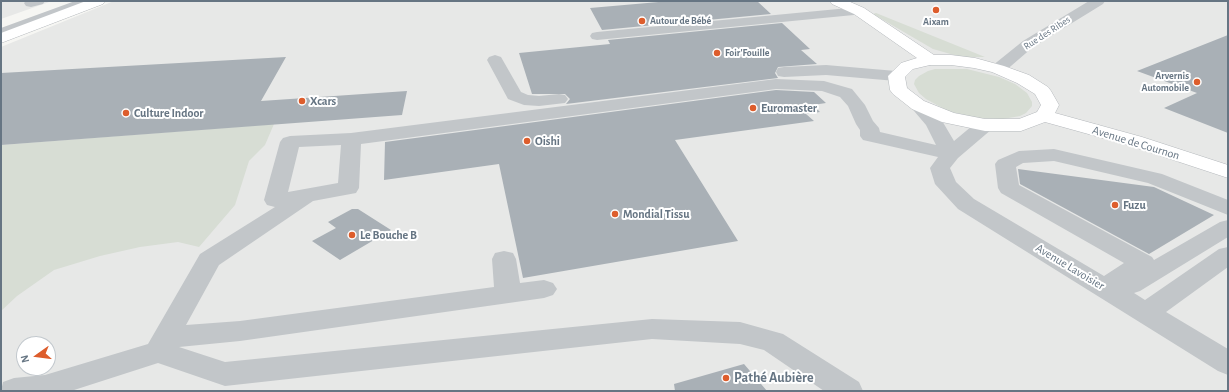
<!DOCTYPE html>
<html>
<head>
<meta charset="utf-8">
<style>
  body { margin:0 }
  #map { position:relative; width:1229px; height:392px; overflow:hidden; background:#f6f6f3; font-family:"Alegreya Sans",sans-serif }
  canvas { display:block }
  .frame { position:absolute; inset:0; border:2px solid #667583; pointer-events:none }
  .north { position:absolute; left:16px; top:336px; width:40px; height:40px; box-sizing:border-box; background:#fff; border:1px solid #c2c8cd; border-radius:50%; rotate:256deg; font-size:11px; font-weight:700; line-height:16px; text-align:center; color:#667583 }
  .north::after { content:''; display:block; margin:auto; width:14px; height:18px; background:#dd5d2c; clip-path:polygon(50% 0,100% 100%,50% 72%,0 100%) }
</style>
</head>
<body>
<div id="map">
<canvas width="1229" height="392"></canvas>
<div class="frame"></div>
<div class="north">N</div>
</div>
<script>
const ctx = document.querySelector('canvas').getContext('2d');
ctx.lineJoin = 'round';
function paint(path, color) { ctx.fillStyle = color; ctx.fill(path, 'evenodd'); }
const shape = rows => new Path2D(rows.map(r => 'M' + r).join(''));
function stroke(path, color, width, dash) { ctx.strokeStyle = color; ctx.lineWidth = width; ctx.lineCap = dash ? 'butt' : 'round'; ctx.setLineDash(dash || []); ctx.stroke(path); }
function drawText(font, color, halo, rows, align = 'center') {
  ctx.font = font + ' "Alegreya Sans",sans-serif'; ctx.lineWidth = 4; ctx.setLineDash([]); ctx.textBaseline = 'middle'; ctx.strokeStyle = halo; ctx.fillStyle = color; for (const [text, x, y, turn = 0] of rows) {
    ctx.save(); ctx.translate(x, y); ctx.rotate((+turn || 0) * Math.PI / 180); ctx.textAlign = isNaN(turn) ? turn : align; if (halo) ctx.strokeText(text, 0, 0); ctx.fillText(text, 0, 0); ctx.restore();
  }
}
paint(shape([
  [1,1,52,1,1,19],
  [114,1,1228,1,1228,391,1,391,1,47],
  [24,344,48,344,48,368,24,368]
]), '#e7e8e7');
paint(shape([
  [876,13,985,57,961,57,933,49,873,14],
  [935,69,967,69,999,77,1015,84,1027,93,1032,102,1032,106,1026,113,1020,116,1003,119,976,118,948,111,926,99,919,93,914,84,915,80,919,76,928,71],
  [274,124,265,145,249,161,235,205,199,247,178,242,140,247,100,256,54,270,17,296,1,311,1,145]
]), '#d7ddd4');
paint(shape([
  [670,1,757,1,771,14,602,30,590,8],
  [782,23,810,49,801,50,817,64,778,67,775,73,778,78,566,104,570,99,565,94,532,94,519,53,610,44,608,40],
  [1228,35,1228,133,1164,108,1197,93,1137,71],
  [286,57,261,101,407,91,402,115,1,145,1,73],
  [776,90,814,92,826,103,813,105,820,112,806,114,814,121,675,140,738,241,523,278,499,164,384,180,385,142],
  [1018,169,1154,187,1214,215,1149,254,1020,184],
  [352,209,358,209,391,230,340,260,312,241,336,228,328,222],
  [744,364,767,391,675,391,674,384]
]), '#a9b0b6');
const major = shape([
  [86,1,105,1,103,4,1,43,1,33,86,1],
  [830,1,848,1,864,8,934,55,951,55,975,58,1004,66,1029,75,1048,87,1051,91,1059,105,1055,113,1142,137,1228,165,1228,178,1128,145,1045,122,1021,131,985,131,942,122,912,109,893,94,890,90,888,76,901,63,917,58,854,14,832,4,830,1],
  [930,65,951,65,974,68,992,72,1017,83,1035,94,1041,105,1037,112,1019,119,985,119,954,113,924,101,907,88,905,77,913,69,930,65]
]);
stroke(major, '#b5b9bd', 1);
paint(shape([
  [26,1,45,1,43,4,31,7,26,6,24,3,26,1],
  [75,1,94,1,92,4,1,37,1,28,75,1],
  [1089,1,1105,1,1103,4,1033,47,1004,72,998,74,992,72,990,69,992,66,1023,41,1089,1],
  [859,7,864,8,866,11,864,14,597,40,592,39,590,36,592,33,597,32,859,7],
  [495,55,501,57,521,92,528,95,539,96,559,94,565,95,568,99,565,103,539,106,524,105,508,99,487,60,489,57,495,55],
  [826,65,896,71,902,72,904,76,902,80,896,81,826,75,784,77,778,76,776,72,778,68,784,67,826,65],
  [776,79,824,81,852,89,865,105,873,121,879,128,880,132,936,145,926,125,909,105,912,101,918,100,924,101,941,119,954,141,978,121,985,119,992,121,994,125,992,129,958,158,950,168,956,182,974,199,1104,276,1124,263,1001,193,998,188,995,164,998,160,1019,151,1054,149,1162,174,1228,200,1228,215,1148,183,1054,161,1023,163,1016,167,1019,185,1152,257,1154,260,1220,222,1228,220,1228,237,1140,291,1134,293,1145,300,1219,249,1228,247,1228,267,1166,312,1228,349,1228,375,1218,371,958,209,935,184,930,168,938,157,863,140,860,136,860,130,856,124,848,106,840,97,822,91,776,89,361,144,359,188,356,193,313,201,219,265,186,325,240,321,494,287,492,259,495,253,504,251,513,253,516,259,520,283,544,280,553,283,557,289,553,295,544,298,240,341,179,347,225,362,652,319,740,322,783,334,859,382,863,391,824,391,764,350,740,344,652,339,225,386,158,363,71,391,1,391,3,382,14,378,45,375,148,344,200,254,275,207,267,205,264,200,280,142,283,138,290,136,351,133,776,79],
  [341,145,338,183,288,192,299,147,341,145]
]), '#c2c6c9');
paint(major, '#fff');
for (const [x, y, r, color] of [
  [936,10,4,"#dd5d2c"],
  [642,21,4,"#dd5d2c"],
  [717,53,4,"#dd5d2c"],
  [1197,82,4,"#dd5d2c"],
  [302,101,4,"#dd5d2c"],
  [753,108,4,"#dd5d2c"],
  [126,113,4,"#dd5d2c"],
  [527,141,4,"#dd5d2c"],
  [1115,205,4,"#dd5d2c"],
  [615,214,4,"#dd5d2c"],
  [352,235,4,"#dd5d2c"],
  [726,378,4,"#dd5d2c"]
]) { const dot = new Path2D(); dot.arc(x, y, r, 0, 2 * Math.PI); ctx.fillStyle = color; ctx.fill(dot); stroke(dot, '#fff', 1.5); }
drawText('bold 10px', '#667583', '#fff', [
  ["Autour de Bébé",650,21],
  ["Aixam",936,22,"center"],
  ["Foir'Fouille",725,53],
  ["Arvernis",1189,76,"right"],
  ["Automobile",1189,88,"right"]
], 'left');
drawText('10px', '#667583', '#fff', [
  ["Rue des Ribes",1047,33,-33]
]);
drawText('bold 12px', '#667583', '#fff', [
  ["Xcars",310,101],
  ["Euromaster",761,108],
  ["Culture Indoor",134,113],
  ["Oishi",535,141],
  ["Fuzu",1123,205],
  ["Mondial Tissu",623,214],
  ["Le Bouche B",360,235]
], 'left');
drawText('12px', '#667583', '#fff', [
  ["Avenue de Cournon",1136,143,17],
  ["Avenue Lavoisier",1070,267,31]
]);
drawText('bold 14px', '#667583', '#fff', [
  ["Pathé Aubière",734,378]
], 'left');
</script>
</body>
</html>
